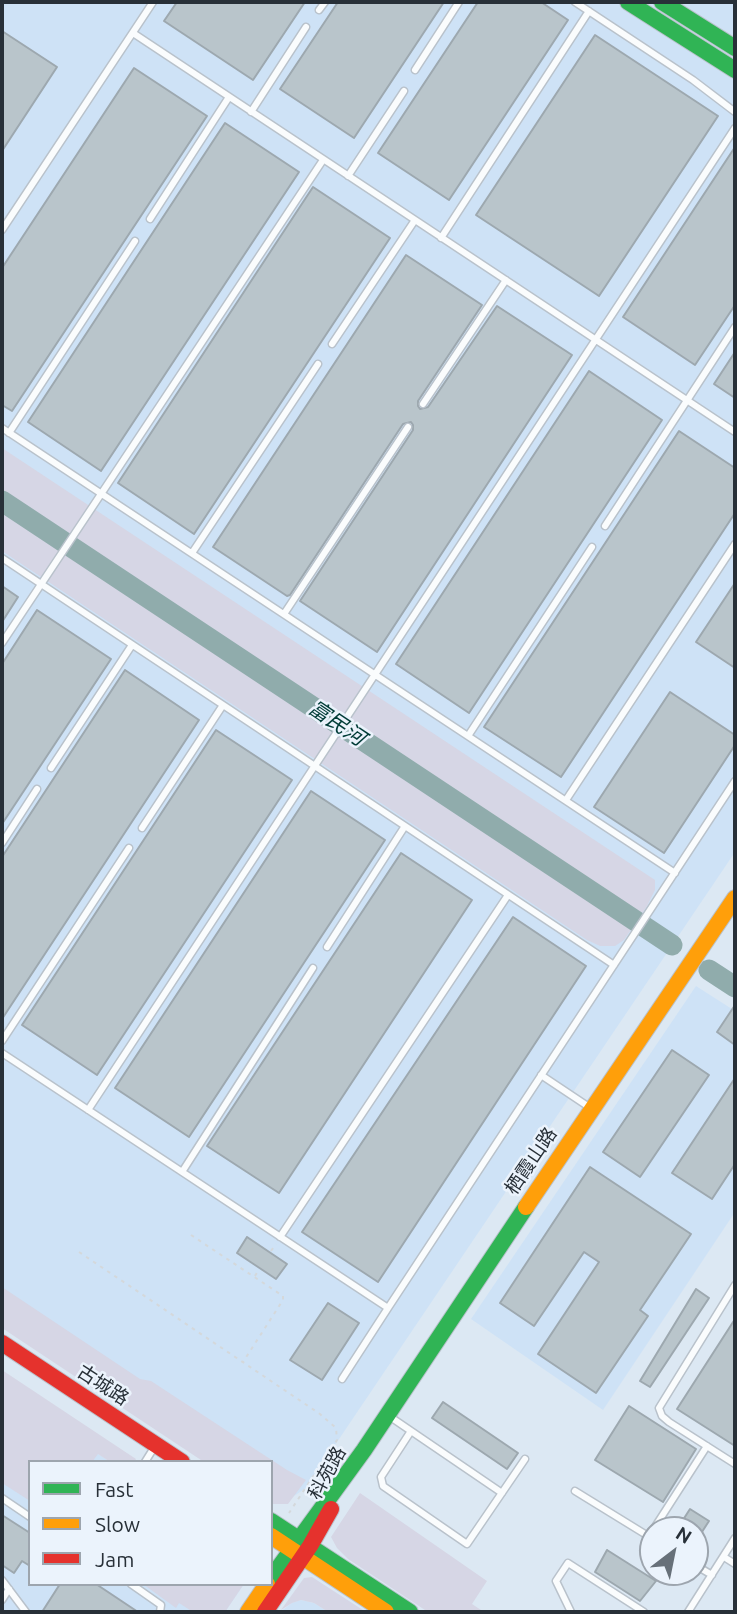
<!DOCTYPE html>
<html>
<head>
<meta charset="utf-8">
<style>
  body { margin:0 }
  #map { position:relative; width:737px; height:1614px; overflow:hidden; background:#dce8f3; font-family:Ubuntu,sans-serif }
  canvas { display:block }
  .frame { position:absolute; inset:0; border:4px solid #283038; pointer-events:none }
  .legend { position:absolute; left:28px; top:1460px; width:245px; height:126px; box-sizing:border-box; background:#ebf3fc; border:2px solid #9da5ae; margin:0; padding:9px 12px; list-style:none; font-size:21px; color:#283038 }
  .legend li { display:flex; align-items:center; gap:14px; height:35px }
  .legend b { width:35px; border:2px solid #9da5ae }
  .north { position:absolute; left:639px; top:1516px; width:70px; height:70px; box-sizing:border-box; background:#ebf3fc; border:2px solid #9da5ae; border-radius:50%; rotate:32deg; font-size:19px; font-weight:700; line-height:28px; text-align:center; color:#283038 }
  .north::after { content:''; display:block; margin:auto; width:24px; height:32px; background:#677079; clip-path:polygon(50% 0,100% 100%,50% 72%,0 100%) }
</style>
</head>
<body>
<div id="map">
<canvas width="737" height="1614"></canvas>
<div class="frame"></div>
<ul class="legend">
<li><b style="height:9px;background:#30b455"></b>Fast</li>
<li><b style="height:9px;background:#ff9f0a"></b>Slow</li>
<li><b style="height:9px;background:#e5322d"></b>Jam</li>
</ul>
<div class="north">N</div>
</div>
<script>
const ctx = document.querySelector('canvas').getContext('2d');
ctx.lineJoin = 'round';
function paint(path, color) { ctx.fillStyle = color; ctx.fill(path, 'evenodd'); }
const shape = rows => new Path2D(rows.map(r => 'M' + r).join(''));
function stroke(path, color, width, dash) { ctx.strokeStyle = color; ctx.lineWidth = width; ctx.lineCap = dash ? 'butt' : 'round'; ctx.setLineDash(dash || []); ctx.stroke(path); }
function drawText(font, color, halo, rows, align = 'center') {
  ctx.font = font + ' Ubuntu,"Noto Sans SC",sans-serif'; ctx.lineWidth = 5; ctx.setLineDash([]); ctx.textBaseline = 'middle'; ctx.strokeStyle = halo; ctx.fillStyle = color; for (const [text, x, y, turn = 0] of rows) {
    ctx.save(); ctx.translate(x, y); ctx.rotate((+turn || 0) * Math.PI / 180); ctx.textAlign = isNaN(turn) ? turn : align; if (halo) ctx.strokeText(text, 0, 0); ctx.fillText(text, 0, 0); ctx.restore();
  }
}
paint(shape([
  [2,2,735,2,735,852,306,1488,291,1498,271,1462,2,1319],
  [696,986,735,1011,735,1212,603,1410,471,1319],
  [2,1389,110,1462,30,1462,30,1584,244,1584,225,1612,2,1612],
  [301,1600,314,1603,328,1612,280,1612,292,1603]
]), '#cee2f6');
paint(shape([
  [2,448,655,880,655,890,647,906,624,940,615,946,600,946,587,940,2,551],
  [2,1287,140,1379,151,1381,287,1470,306,1480,288,1504,272,1504,271,1462,204,1462,2,1328],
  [2,1370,136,1459,134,1462,110,1462,98,1454,92,1462,30,1462,30,1501,2,1483],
  [360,1493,487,1581,472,1604,484,1612,428,1612,348,1559,337,1548,331,1537],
  [312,1577,366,1612,328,1612,314,1603,301,1600,292,1603,281,1610,304,1578],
  [143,1584,244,1584,225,1612,193,1612,179,1603,176,1608]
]), '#d6d6e5');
stroke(shape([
  [2,501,672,945],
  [709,970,735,987]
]), '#90acac', 21);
const building = shape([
  [177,2,305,2,253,80,164,21,177,2],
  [338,2,444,2,354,138,280,89,338,2],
  [478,2,541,2,568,20,449,200,378,153,478,2],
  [2,31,57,67,2,151,2,31],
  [595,35,718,116,599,296,476,215,595,35],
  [134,68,207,116,12,411,2,405,2,268,134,68],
  [225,123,299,172,101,471,28,422,225,123],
  [735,147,735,305,695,365,623,317,735,147],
  [313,187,390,238,194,534,118,483,313,187],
  [406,255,482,305,418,401,418,406,420,409,428,407,497,306,572,355,377,652,300,601,413,430,413,425,411,422,403,424,290,595,287,596,213,547,406,255],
  [735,352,735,398,714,384,735,352],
  [589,371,662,420,469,713,396,664,589,371],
  [679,431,735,468,735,513,561,777,484,727,679,431],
  [735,583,735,668,696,642,735,583],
  [2,586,18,597,2,622,2,586],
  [37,610,111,659,2,824,2,664,37,610],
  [125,670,199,720,2,1019,2,857,125,670],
  [670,692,735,735,735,745,664,853,594,807,670,692],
  [216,730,292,780,97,1075,22,1025,216,730],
  [311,791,385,840,189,1137,115,1088,311,791],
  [401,853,472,900,279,1193,207,1146,401,853],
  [513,917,586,966,378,1282,302,1232,513,917],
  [735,1005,735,1045,717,1032,735,1005],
  [672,1050,709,1075,640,1177,603,1152,672,1050],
  [735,1078,735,1164,712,1199,672,1173,735,1078],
  [590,1167,691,1234,640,1310,648,1316,596,1393,538,1354,599,1262,584,1252,534,1326,500,1303,590,1167],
  [247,1237,287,1264,276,1279,237,1253,247,1237],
  [696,1289,709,1298,650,1387,640,1381,696,1289],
  [328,1303,359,1323,322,1380,290,1360,328,1303],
  [735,1319,735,1446,677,1409,735,1319],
  [443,1402,518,1453,507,1469,432,1418,443,1402],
  [629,1406,696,1449,663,1502,595,1460,629,1406],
  [690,1509,709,1521,700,1535,695,1530,681,1523,690,1509],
  [2,1515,30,1533,30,1566,22,1561,14,1573,2,1565,2,1515],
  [607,1550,656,1581,640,1601,595,1572,607,1550],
  [60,1584,96,1584,138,1612,42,1612,60,1584]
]);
paint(building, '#b9c5cb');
stroke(building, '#9da8af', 2);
const lane = shape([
  [575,2,693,80,735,112],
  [319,10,325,2],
  [133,33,735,432],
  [415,70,459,2],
  [251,112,306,27],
  [348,176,404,91],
  [150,219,229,97],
  [2,230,153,2],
  [441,238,589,11],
  [332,344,415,220],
  [423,404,506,280],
  [2,428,675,873],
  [9,433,135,241],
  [605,526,735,327],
  [192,553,318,364],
  [2,558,614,965],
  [284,614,408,427],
  [2,643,323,160],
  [468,736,592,547],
  [51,768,132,645],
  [566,800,735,544],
  [142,828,223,705],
  [2,843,37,789],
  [327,947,405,826],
  [2,1041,129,848],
  [2,1053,388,1308,735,781],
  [541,1075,589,1107],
  [88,1110,735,128],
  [182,1172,313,968],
  [280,1237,508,895],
  [735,1285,659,1408,662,1416,669,1422,735,1464],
  [342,1379,388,1308],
  [389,1416,502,1493],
  [411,1431,381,1477,383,1486,467,1544,525,1459],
  [145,1462,155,1446],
  [575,1491,653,1539],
  [2,1498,30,1517],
  [653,1530,707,1446],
  [724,1557,735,1564],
  [695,1565,712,1575],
  [2,1580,26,1612],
  [131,1584,161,1605,160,1612],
  [2,1600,9,1589],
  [571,1612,556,1581,568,1563,644,1612],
  [688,1612,735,1538]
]);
const fast = shape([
  [628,2,735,70],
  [662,2,735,48],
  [271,1521,410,1612],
  [271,1578,364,1450,526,1207]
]);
const slow = shape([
  [526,1207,735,898],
  [271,1536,386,1612],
  [248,1612,267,1584]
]);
const jam = shape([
  [2,1343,182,1462],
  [265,1612,310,1546,331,1509]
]);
stroke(lane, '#b9c2cb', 9);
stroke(fast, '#b9c2cb', 18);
stroke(slow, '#b9c2cb', 18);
stroke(jam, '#b9c2cb', 18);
stroke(shape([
  [191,1235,283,1296,283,1300,243,1362],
  [271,1251,276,1244],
  [79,1252,320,1414,336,1428,337,1440,289,1513],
  [255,1276,259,1269]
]), '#d4d8db', 2, [3.5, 5]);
stroke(lane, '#fafcfd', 6);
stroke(fast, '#30b455', 16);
stroke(slow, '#ff9f0a', 16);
stroke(jam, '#e5322d', 16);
drawText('19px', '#283038', '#ebf3fc', [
  ["栖霞山路",531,1161,-56],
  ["古城路",103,1385,33],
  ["科苑路",327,1473,-61]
]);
drawText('italic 21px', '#003c37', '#ebf3fc', [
  ["富民河",337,723,34]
]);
</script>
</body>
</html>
